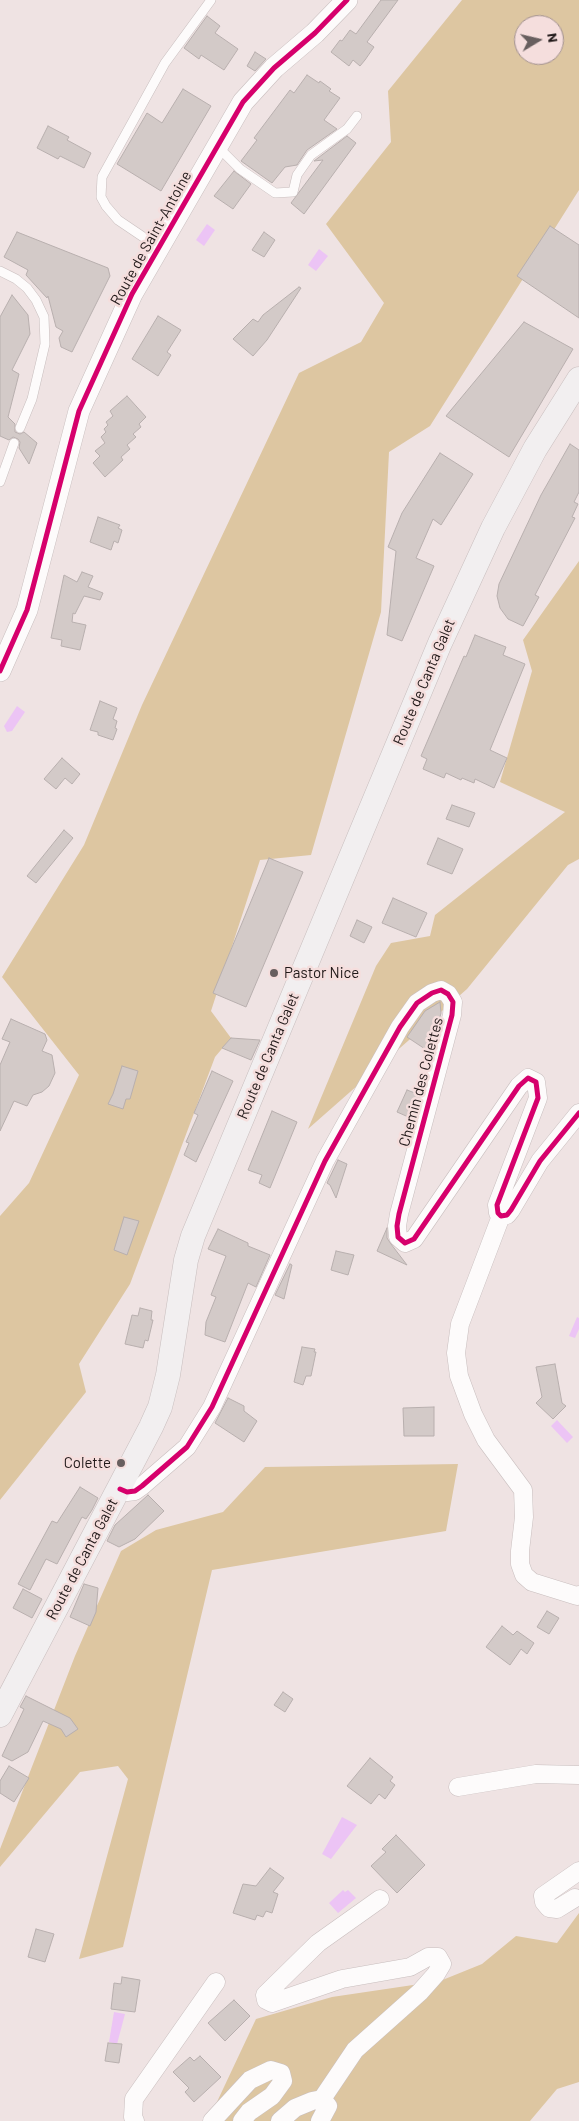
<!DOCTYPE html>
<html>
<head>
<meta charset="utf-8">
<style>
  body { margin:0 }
  #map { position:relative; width:579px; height:2121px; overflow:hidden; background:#efe3e3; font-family:Barlow,sans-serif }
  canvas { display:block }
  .north { position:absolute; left:514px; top:15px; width:50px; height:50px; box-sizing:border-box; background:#f5dedd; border:1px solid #a08f8e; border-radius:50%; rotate:81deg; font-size:14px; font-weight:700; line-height:20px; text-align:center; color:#201818 }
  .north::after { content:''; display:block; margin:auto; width:18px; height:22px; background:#685f5f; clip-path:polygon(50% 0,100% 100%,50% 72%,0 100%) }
</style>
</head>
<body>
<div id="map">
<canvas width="579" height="2121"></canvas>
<div class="north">N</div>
</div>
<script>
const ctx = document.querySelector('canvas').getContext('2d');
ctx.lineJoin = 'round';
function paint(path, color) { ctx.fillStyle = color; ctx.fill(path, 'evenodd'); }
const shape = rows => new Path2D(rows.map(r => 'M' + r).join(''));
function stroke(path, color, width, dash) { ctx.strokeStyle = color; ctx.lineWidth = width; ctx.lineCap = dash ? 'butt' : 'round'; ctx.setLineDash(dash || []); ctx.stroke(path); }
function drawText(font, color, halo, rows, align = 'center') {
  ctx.font = font + ' Barlow,sans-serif'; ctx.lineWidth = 5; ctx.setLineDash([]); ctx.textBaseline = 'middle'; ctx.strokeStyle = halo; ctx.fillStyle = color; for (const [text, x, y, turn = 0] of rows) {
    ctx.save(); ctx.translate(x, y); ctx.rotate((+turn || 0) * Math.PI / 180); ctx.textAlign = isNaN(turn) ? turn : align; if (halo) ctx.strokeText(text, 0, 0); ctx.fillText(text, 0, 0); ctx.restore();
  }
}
paint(shape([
  [462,0,579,0,579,190,430,426,389,452,381,612,311,855,260,860,211,1011,231,1038,215,1057,130,1284,79,1364,86,1392,0,1500,0,1216,29,1183,79,1075,2,977,84,845,142,705,299,373,361,342,384,303,326,224,391,142,388,91],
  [524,25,554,25,554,55,524,55],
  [579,561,579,859,568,865,467,989,308,1129,376,966,391,943,430,936,435,915,565,812,500,782,532,671,523,640],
  [458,1464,446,1531,212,1570,123,1947,79,1959,128,1779,118,1766,80,1772,0,1867,0,1849,75,1656,121,1551,156,1530,223,1512,265,1467],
  [579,1913,579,2082,557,2089,530,2121,208,2121,256,2019,332,1997,440,1981,482,1964,516,1936,557,1943]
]), '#ddc6a1');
paint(shape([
  [207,224,215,230,204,246,196,240],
  [319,249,328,256,316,271,308,265],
  [17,706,25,712,12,731,7,732,4,726],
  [577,1317,579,1318,579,1329,575,1338,569,1336],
  [557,1420,573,1437,567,1443,551,1426],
  [342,1817,357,1825,331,1859,322,1854],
  [343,1890,345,1892,348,1890,356,1898,338,1913,329,1903],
  [114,2012,125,2014,117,2044,109,2042]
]), '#ecc4f5');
const building = shape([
  [381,0,398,0,367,42,374,47,365,60,360,66,353,60,349,66,331,52,340,40,342,41,350,30,356,34,381,0],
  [207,16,220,26,215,33,238,49,224,70,201,55,199,59,184,48,207,16],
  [255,52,266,59,255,71,247,66,255,52],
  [307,75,319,83,320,81,331,89,329,91,340,98,324,120,337,129,307,150,297,165,285,167,272,183,241,161,257,140,254,138,290,90,294,93,307,75],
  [183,89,211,106,161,191,117,164,147,113,162,123,183,89],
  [48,126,69,137,67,140,91,153,84,168,60,156,58,159,37,148,48,126],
  [347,136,356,143,304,214,291,203,323,160,314,161,347,136],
  [234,171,251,184,233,209,214,196,234,171],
  [550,226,579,245,579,318,517,276,550,226],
  [17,232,108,268,110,276,72,352,61,347,59,338,63,331,56,327,48,296,47,298,26,275,28,270,4,257,17,232],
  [264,232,275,240,264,257,252,250,264,232],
  [299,287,301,288,267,340,253,356,233,339,253,319,258,322,263,315,299,287],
  [12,295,28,315,30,334,12,370,19,374,8,417,15,424,15,432,20,434,24,432,37,443,29,464,19,448,20,442,18,439,13,437,9,440,0,436,0,317,12,295],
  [158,316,181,330,167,352,171,355,158,376,132,359,158,316],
  [524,322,573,349,509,457,446,416,524,322],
  [127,396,146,417,139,424,141,427,133,434,136,437,127,445,130,449,121,457,123,460,105,477,93,463,100,456,95,451,105,443,101,437,106,432,104,429,108,425,106,422,113,416,110,411,127,396],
  [570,444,579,450,579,492,574,502,578,504,572,517,575,518,535,595,539,597,523,626,508,619,500,608,497,596,499,584,541,495,570,444],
  [440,453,473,474,441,525,433,519,416,558,434,566,402,641,387,635,396,551,388,547,402,513,440,453],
  [98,517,120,525,118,528,122,530,118,543,114,541,111,550,90,542,98,517],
  [82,572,93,576,88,587,103,593,100,600,84,596,75,614,73,613,72,622,86,625,80,650,61,646,62,640,51,638,64,575,77,582,82,572],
  [475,635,506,647,503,655,525,664,490,750,507,758,494,788,475,779,474,783,462,778,461,780,446,773,444,778,423,769,427,759,421,756,464,656,466,657,475,635],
  [100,701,117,708,113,719,117,721,115,728,117,729,113,740,98,735,98,732,90,730,100,701],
  [62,758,80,774,72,784,65,778,56,789,44,779,62,758],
  [452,805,475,813,469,827,446,819,452,805],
  [64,830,73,838,36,883,27,876,64,830],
  [438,838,463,849,452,874,427,864,438,838],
  [269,858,303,872,246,1007,213,993,269,858],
  [393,898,427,913,416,937,382,923,393,898],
  [357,920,372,927,364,943,350,936,357,920],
  [440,1002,441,1013,431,1053,407,1037,425,1011,440,1002],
  [11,1019,45,1034,47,1040,42,1051,52,1055,55,1073,49,1086,42,1092,33,1095,27,1106,14,1101,0,1131,0,1065,10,1042,2,1039,11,1019],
  [231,1038,260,1040,251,1060,222,1048,231,1038],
  [122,1066,138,1071,130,1099,126,1099,123,1109,108,1104,113,1094,122,1066],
  [212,1071,233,1081,196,1162,184,1155,189,1143,186,1142,198,1115,194,1113,212,1071],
  [407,1090,420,1095,413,1119,397,1112,407,1090],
  [272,1111,297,1122,270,1188,259,1183,262,1175,248,1170,272,1111],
  [338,1160,347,1164,336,1198,330,1185,327,1183,338,1160],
  [124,1217,139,1221,127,1255,114,1250,124,1217],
  [387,1228,387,1238,391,1244,407,1265,377,1251,387,1228],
  [218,1229,248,1243,248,1246,270,1255,256,1287,248,1283,225,1342,205,1335,206,1322,216,1297,211,1295,226,1256,208,1249,218,1229],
  [336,1251,354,1255,348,1275,331,1270,336,1251],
  [290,1264,292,1265,284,1299,275,1295,290,1264],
  [140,1308,152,1311,151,1320,153,1320,148,1341,145,1340,143,1348,125,1344,132,1315,138,1316,140,1308],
  [302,1347,315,1349,314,1352,316,1352,311,1376,306,1376,303,1385,294,1382,302,1347],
  [555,1364,562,1403,566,1406,553,1419,536,1403,542,1397,536,1367,555,1364],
  [228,1398,244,1406,244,1411,257,1421,244,1442,215,1423,228,1398],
  [434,1407,434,1436,404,1436,403,1408,434,1407],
  [80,1487,98,1498,92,1510,86,1519,82,1517,57,1564,46,1559,30,1590,18,1584,52,1521,57,1523,80,1487],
  [148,1495,164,1511,135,1539,119,1547,107,1541,115,1525,148,1495],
  [84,1584,98,1588,96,1612,90,1626,70,1617,84,1584],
  [23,1589,42,1599,32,1618,13,1608,23,1589],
  [547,1611,559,1618,549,1634,537,1627,547,1611],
  [502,1626,513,1635,517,1631,534,1643,527,1654,521,1649,510,1665,486,1647,502,1626],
  [283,1692,293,1699,285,1712,274,1705,283,1692],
  [26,1696,70,1718,78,1729,66,1737,61,1729,43,1721,28,1752,12,1761,2,1756,24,1709,20,1707,26,1696],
  [370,1758,393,1777,390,1781,395,1785,385,1799,379,1794,371,1804,347,1786,370,1758],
  [9,1766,29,1778,14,1802,0,1793,0,1781,9,1766],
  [396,1835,425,1865,397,1893,371,1866,386,1852,382,1849,396,1835],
  [270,1868,284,1878,273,1892,278,1894,272,1913,266,1911,263,1917,257,1915,255,1920,233,1913,243,1884,256,1886,270,1868],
  [36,1929,54,1934,45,1962,28,1957,36,1929],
  [122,1977,140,1980,135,2012,111,2009,114,1983,121,1984,122,1977],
  [234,2000,250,2016,225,2041,208,2023,234,2000],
  [108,2043,122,2044,119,2063,105,2061,108,2043],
  [200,2056,221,2077,194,2102,185,2092,189,2088,173,2072,190,2057,194,2061,200,2056]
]);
paint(building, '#d3cac8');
stroke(building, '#b8afae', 1);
const service = shape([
  [217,146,240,169,275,193,293,192,297,175,311,155,347,129,357,116],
  [158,247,118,220,106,206,101,197,102,177,165,63,211,0],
  [0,271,16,279,27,288,36,300,44,317,45,344,32,399,20,428],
  [0,482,14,443]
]);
const minor = shape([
  [501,1216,460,1324,456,1353,459,1376,473,1414,486,1440,523,1490,524,1517,520,1551,520,1564,524,1575,532,1582,577,1596,579,1595],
  [120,1489,127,1492,135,1491,142,1486,187,1447,212,1407,325,1161,400,1027,417,1003,432,993,441,990,448,994,453,1002,452,1015,399,1214,397,1226,398,1237,405,1243,414,1239,519,1086,528,1078,536,1082,538,1098,497,1205,498,1213,501,1216,507,1215,511,1210,540,1161,579,1113],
  [458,1787,536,1774,579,1775],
  [575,1898,557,1909,549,1908,544,1902,543,1896,579,1871],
  [322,2099,355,2050,420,1992,436,1974,442,1964,438,1957,428,1957,410,1967,342,1979,272,2003,266,2000,265,1995,318,1943,380,1899],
  [135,2121,133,2117,134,2099,216,1982],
  [212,2121,250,2080,271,2070,281,2073,283,2081,272,2096,249,2112,242,2121],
  [280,2121,295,2108,312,2101,322,2099,328,2106,320,2121]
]);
const tertiary = shape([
  [0,671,27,610,79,411,132,294,243,102,274,68,315,33,347,0]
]);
const secondary = shape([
  [0,1715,151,1427,160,1407,168,1375,186,1260,193,1236,440,643,493,528,535,449,579,379]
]);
stroke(service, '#c8bebe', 10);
stroke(minor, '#c8bebe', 19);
stroke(tertiary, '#c8bebe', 22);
stroke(secondary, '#c8bebe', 25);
stroke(service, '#fdfbfb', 9);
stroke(minor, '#fdfbfb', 18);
stroke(tertiary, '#fdfbfb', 21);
stroke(secondary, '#f2eff0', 24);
stroke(shape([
  [0,671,27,610,79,411,132,294,243,102,274,68,315,33,347,0],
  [120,1489,127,1492,135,1491,142,1486,187,1447,212,1407,325,1161,400,1027,417,1003,432,993,441,990,448,994,453,1002,452,1015,399,1214,397,1226,398,1237,405,1243,414,1239,519,1086,528,1078,536,1082,538,1098,497,1205,498,1213,501,1216,507,1215,511,1210,540,1161,579,1113]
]), '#d6006c', 5);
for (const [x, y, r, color] of [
  [274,973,5,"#685f5f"],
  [121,1463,5,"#685f5f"]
]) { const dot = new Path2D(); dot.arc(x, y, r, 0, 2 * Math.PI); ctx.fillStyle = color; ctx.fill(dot); stroke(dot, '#f5dedd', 2); }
drawText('15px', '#201818', '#f5dedd', [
  ["Route de Saint-Antoine",151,238,-61],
  ["Route de Canta Galet",424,682,-67],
  ["Route de Canta Galet",268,1056,-67],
  ["Chemin des Colettes",421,1082,-75],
  ["Route de Canta Galet",82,1559,-62]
]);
drawText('15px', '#201818', '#f5dedd', [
  ["Pastor Nice",284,973],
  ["Colette",111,1463,"right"]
], 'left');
</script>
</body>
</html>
